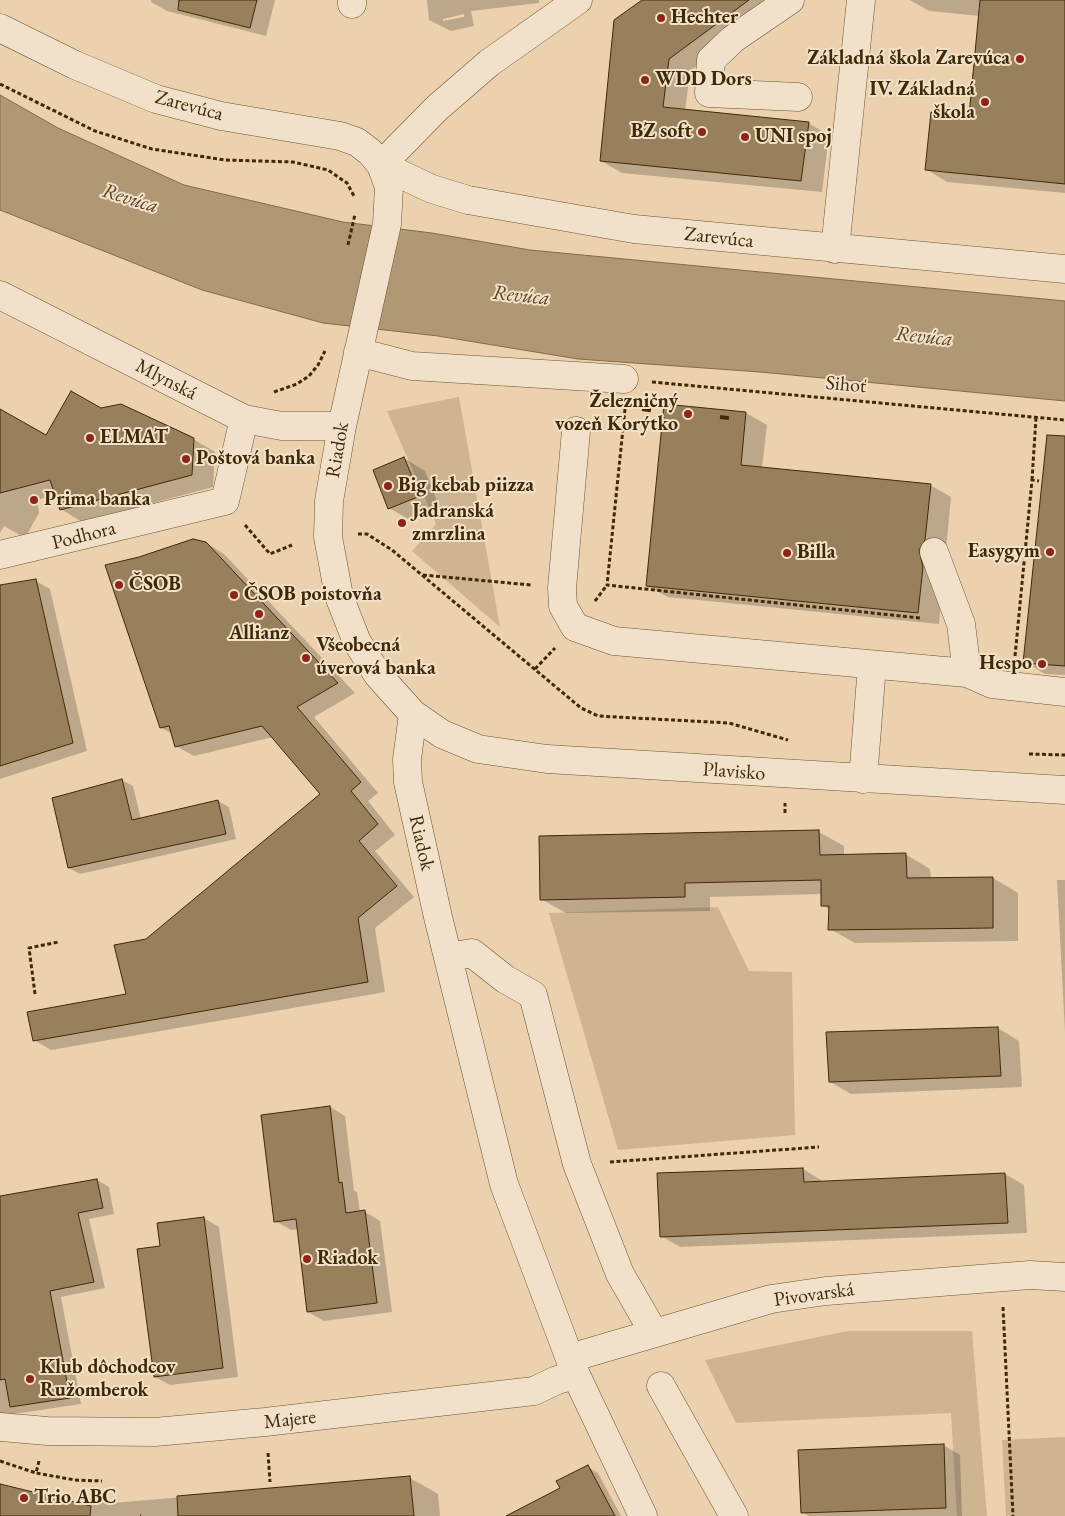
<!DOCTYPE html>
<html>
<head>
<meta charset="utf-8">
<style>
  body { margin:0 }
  canvas { display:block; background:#ebd1ae }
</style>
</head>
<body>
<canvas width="1065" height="1516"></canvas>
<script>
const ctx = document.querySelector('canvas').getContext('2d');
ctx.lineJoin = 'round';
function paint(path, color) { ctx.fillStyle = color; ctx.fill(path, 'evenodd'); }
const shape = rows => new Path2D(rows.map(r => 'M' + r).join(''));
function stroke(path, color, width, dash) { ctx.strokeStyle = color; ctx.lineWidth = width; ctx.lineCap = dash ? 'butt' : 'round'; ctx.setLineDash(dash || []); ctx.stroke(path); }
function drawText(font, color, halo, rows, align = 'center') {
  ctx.font = font + ' "EB Garamond",serif'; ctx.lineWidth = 4; ctx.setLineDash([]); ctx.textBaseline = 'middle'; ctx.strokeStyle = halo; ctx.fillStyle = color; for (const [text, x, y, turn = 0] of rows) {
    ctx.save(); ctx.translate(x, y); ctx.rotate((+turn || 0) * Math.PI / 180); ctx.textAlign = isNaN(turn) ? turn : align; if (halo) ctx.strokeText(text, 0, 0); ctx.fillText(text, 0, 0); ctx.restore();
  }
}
paint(shape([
  [459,397,500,627,412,551,436,524,387,411],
  [718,907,749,971,792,972,795,1135,618,1150,549,913],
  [848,1331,972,1331,987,1516,957,1516,951,1413,736,1423,705,1360],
  [1065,1437,1065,1516,1006,1516,1002,1440]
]), '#ceb491');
const water = shape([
  [0,95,58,128,184,185,343,222,432,233,530,250,1065,301,1065,401,760,372,578,359,438,336,323,323,202,290,0,210,0,95]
]);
paint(water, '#b19875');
stroke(water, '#846c49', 1);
paint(shape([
  [151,0,275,0,266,36,167,11,151,2],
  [427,0,539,0,539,3,471,11,474,26,451,31,429,20],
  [464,14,464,17,443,21,443,19],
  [644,0,786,0,690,71,685,111,808,123,829,135,822,192,622,173,601,161],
  [910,0,1065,0,1065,193,947,182,926,169,970,117,980,16,929,11],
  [101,410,193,439,215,452,213,487,82,522,61,509,56,495,37,500,39,513,25,538,4,526,0,533,0,411,47,436],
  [746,413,767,425,762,468,930,485,951,497,939,624,668,597,647,586],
  [1065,443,1065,675,1045,674,1025,662],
  [404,458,425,471,440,508,410,520,389,508],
  [206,543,224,554,355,693,314,717,378,793,368,801,395,835,375,851,414,897,375,928,385,992,51,1050,34,1040,128,995,146,940,322,794,273,737,194,756,176,746,173,734,161,728],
  [36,581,50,589,87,751,0,779,0,588],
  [122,780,133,786,141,819,218,801,229,807,236,839,80,874,69,868,54,799],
  [819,832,844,846,844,856,905,854,930,869,931,879,993,878,1018,893,1018,941,855,943,830,929,830,910,822,905,822,894,710,897,710,911,566,913,541,899],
  [1057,880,1065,880,1065,1032],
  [998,1028,1019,1041,1022,1087,851,1094,830,1082],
  [330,1107,345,1116,354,1191,357,1192,360,1212,365,1212,380,1221,392,1312,324,1321,308,1312,298,1229,291,1230,275,1221],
  [803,1169,821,1180,822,1182,1005,1174,1024,1185,1027,1233,680,1247,661,1236],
  [97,1180,109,1187,114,1214,89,1219,105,1288,61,1297,81,1404,0,1416,0,1265],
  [204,1218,219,1227,238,1377,170,1385,155,1377,161,1247],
  [943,1445,960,1455,962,1516,809,1516,802,1512],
  [588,1467,598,1473,621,1516,549,1516,562,1489],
  [410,1478,438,1494,440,1516,0,1516,0,1485,63,1505,109,1501,112,1503]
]), '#0003');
const building = shape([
  [179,0,257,0,250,28,178,10,179,0],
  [642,0,749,0,669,59,663,107,809,122,801,181,600,161,614,20,642,0],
  [980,0,1065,0,1065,184,925,170,931,112,969,116,980,0],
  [71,391,101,408,121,404,194,438,192,475,60,510,50,480,0,493,0,409,46,435,71,391],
  [664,404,746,412,741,465,931,484,925,540,919,550,923,567,918,613,646,586,664,404],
  [1047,435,1065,436,1065,666,1023,663,1047,435],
  [404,457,420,496,388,509,373,470,404,457],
  [193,539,206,542,338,683,297,707,361,782,351,791,378,824,359,841,397,886,358,918,368,982,33,1041,27,1012,126,994,114,945,146,939,320,794,262,726,175,747,169,726,160,728,105,565,139,557,193,539],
  [36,579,73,743,0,766,0,585,36,579],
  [122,779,132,820,218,800,226,834,68,868,52,798,122,779],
  [819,830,820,855,906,853,907,878,993,877,993,928,828,930,829,906,821,906,821,880,685,883,685,897,540,900,539,836,819,830],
  [998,1027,1001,1076,829,1082,826,1032,998,1027],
  [330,1106,339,1183,342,1182,346,1213,365,1210,377,1303,307,1312,296,1219,274,1222,261,1115,330,1106],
  [803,1168,804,1182,1005,1173,1008,1223,660,1237,657,1173,803,1168],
  [97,1179,103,1208,78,1213,94,1282,50,1291,70,1398,10,1407,5,1379,0,1380,0,1196,97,1179],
  [204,1217,223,1368,154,1377,137,1249,160,1246,157,1223,204,1217],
  [944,1444,946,1508,801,1513,798,1450,944,1444],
  [588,1465,615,1516,506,1516,560,1488,556,1481,588,1465],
  [410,1476,414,1516,178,1516,177,1496,410,1476],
  [0,1484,91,1506,90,1516,0,1516,0,1484]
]);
paint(building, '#99805d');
stroke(building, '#412906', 1);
const minor = shape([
  [790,0,733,39,711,60,709,93,798,97],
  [352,4,352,0],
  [0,28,75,65,156,99,221,116,340,136,357,142,370,152,381,165,432,189,468,200,634,229,1065,269],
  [381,165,389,187,387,224,342,426,329,501,328,537,339,596,357,642,378,675,413,714,442,734,478,749,547,759,1065,790],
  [381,165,437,108,489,63,578,0],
  [835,249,861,0],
  [0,295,244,419,282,426,342,426],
  [358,352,412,366,624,379],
  [576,431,562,588,563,606,575,627,614,641,967,673,992,684,1065,692],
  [934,552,961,624,967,673],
  [0,555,225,501,244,419],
  [413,714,407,759,408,782,438,917,504,1184,576,1375,643,1516],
  [863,779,872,665],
  [448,957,472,953,505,979,533,995,577,1164,620,1274,654,1333],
  [570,1358,771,1299,826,1291,1030,1275,1065,1277],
  [661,1386,734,1516],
  [0,1427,47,1431,155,1432,265,1422,534,1391,557,1380,576,1375]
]);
stroke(minor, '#6c5330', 29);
stroke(shape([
  [0,84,95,131,152,149,225,160,293,162,328,170,347,183,355,198],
  [348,245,355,214],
  [652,382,1065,420],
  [274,392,297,384,309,376,318,365,325,351],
  [625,409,607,585,920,618],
  [1032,480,1036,418],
  [245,525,270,554,292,545],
  [358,534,367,534,392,550,581,708,598,716,729,723,788,740],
  [423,575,531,585],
  [595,601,607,585],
  [1015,656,1032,480,1039,481],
  [535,669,555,648],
  [1029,754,1065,755],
  [785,813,785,803],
  [35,994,29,948,58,942],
  [610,1162,819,1147],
  [1003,1307,1013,1516],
  [268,1453,270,1482],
  [0,1461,36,1473],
  [39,1461,36,1473,75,1480,102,1481],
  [140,1516,141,1516]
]), '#412906', 3, [4, 2.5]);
stroke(minor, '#f2e1ca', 28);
stroke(shape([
  [642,409,656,411],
  [720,417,736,419]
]), '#412906', 4, [9, 9]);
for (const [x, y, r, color] of [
  [661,18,5,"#8f2418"],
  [1020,59,5,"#8f2418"],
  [645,80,5,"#8f2418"],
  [985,102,5,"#8f2418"],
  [702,132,5,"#8f2418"],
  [745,137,5,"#8f2418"],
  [688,414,5,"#8f2418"],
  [90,438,5,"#8f2418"],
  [186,459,5,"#8f2418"],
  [388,486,5,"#8f2418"],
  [34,500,5,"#8f2418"],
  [402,523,5,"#8f2418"],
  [1050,552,5,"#8f2418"],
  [787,553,5,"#8f2418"],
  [119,585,5,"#8f2418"],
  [234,595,5,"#8f2418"],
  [259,614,5,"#8f2418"],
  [306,658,5,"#8f2418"],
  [1042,664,5,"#8f2418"],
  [307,1259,5,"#8f2418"],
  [30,1379,5,"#8f2418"],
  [24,1498,5,"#8f2418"]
]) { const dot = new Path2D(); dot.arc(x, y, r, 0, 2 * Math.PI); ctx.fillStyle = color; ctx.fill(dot); stroke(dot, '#f2e1ca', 2); }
drawText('bold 20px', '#412906', '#f2e1ca', [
  ["Hechter",671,18],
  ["Základná škola Zarevúca",1010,59,"right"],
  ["WDD Dors",655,80],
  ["IV. Základná",975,90,"right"],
  ["škola",975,113,"right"],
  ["BZ soft",692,132,"right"],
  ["UNI spoj",755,137],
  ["Železničný",678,402,"right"],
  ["vozeň Korýtko",678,425,"right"],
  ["ELMAT",100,438],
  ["Poštová banka",196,459],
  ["Big kebab piizza",398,486],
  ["Prima banka",44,500],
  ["Jadranská",412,512],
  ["zmrzlina",412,535],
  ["Easygym",1040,552,"right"],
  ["Billa",797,553],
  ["ČSOB",129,585],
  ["ČSOB poistovňa",244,595],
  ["Allianz",259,634,"center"],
  ["Všeobecná",316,646],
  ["úverová banka",316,669],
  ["Hespo",1032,664,"right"],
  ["Riadok",317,1259],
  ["Klub dôchodcov",40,1368],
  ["Ružomberok",40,1391],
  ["Trio ABC",34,1498]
], 'left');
drawText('20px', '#412906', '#f2e1ca', [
  ["Zarevúca",189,106,15],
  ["Zarevúca",719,238,6],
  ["Mlynská",166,380,27],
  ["Sihoť",846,385,5],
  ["Riadok",338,450,-80],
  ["Podhora",84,536,-14],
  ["Plavisko",734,772,4],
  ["Riadok",421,843,77],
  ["Pivovarská",814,1295,-8],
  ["Majere",290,1420,-6]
]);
drawText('italic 21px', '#5d4522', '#f2e1ca', [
  ["Revúca",130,199,17],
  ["Revúca",521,296,6],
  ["Revúca",924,337,6]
]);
</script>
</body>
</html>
